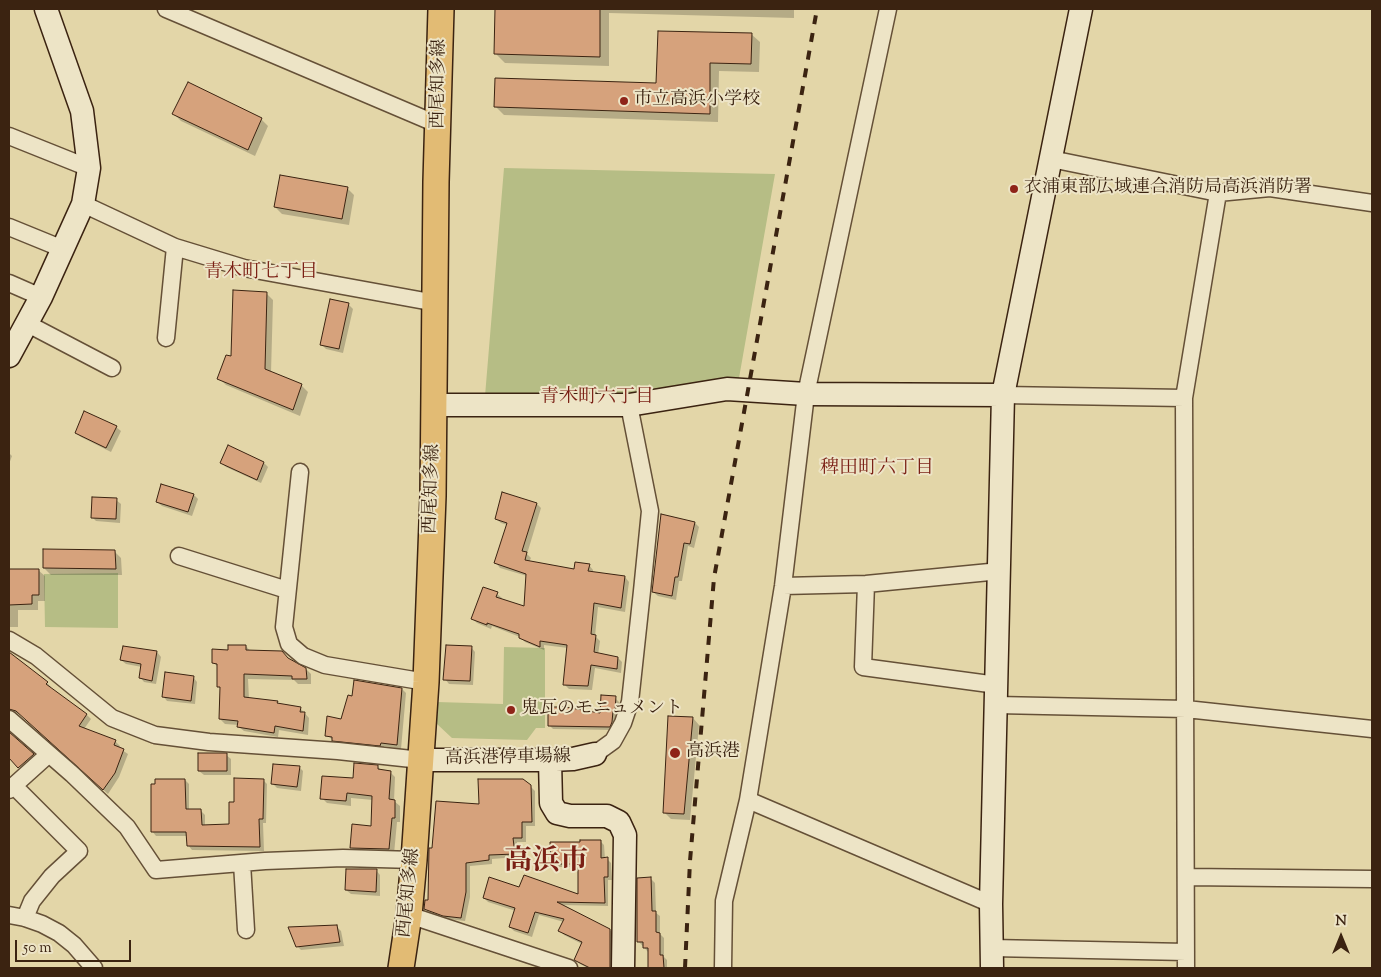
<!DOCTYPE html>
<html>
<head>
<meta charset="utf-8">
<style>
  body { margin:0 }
  #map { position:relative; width:1381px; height:977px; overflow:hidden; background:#e3d6a8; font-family:"Sorts Mill Goudy",serif }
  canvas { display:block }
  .frame { position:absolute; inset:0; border:10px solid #3b2311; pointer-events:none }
  .north { position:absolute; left:1316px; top:912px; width:50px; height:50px; -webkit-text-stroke:4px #ede4c6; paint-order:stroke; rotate:0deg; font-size:14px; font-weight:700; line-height:20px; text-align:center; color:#3b2311 }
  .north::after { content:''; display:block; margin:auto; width:18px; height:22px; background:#3b2311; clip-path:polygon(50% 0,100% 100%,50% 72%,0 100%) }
  .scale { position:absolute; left:15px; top:940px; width:116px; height:22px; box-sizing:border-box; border:2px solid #3b2311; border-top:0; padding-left:6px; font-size:15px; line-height:18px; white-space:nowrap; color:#3b2311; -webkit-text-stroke:4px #ede4c6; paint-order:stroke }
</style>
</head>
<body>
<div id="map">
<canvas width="1381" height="977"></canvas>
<div class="frame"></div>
<div class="north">N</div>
<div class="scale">50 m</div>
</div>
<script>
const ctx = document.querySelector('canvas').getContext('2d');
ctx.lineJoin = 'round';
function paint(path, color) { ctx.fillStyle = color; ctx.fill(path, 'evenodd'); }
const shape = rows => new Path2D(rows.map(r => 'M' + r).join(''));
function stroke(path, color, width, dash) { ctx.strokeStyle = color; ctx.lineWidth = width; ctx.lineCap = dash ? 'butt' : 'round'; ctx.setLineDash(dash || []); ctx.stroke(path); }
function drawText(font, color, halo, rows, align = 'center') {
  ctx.font = font + ' "Sorts Mill Goudy","Noto Serif JP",serif'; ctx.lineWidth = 4; ctx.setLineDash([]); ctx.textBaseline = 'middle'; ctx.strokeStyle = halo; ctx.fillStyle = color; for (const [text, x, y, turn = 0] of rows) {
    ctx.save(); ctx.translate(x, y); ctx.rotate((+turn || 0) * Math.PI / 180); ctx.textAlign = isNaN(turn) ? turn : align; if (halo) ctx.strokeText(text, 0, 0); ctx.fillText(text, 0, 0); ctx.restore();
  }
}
paint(shape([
  [504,168,775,174,739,378,634,396,485,396],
  [118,573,118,628,45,627,44,574],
  [504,647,545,648,545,728,536,728,527,740,452,738,437,724,437,702,503,704]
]), '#b6bd85');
paint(shape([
  [496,9,794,9,794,18,609,13,609,66,505,63,496,54],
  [751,34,760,42,759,72,719,71,718,122,504,115,495,106,657,85],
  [174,114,261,119,268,126,255,156,181,121],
  [347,188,354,195,349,225,282,214,275,207],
  [266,293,273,300,271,373,301,385,308,392,300,416,226,385,219,378,232,358],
  [349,305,353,309,343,353,326,349,321,344],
  [116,427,121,431,111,452,81,437,76,433],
  [9,453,12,456,9,464],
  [221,463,264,463,268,467,261,483,226,467],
  [162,485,194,495,198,499,192,516,162,506,157,502],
  [503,494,537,504,541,508,527,554,531,558,529,562,575,571,589,565,593,570,593,573,625,577,629,582,625,612,598,607,595,636,600,641,598,655,618,658,622,662,621,673,595,668,592,690,569,689,564,684,568,648,544,645,544,650,525,642,520,637,492,626,491,629,477,623,473,619,497,594,502,598,501,600,526,608,527,576,500,568,496,563,507,525,501,523,496,519],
  [116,500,121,504,120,523,96,521,92,517],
  [695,523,699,527,694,548,688,546,682,581,679,581,676,600,658,596,653,592],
  [114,551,121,558,122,575,51,575,44,568],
  [9,570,38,570,45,576,45,601,38,601,38,610,18,610,18,627,9,627],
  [246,646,251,652,289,660,306,669,311,674,311,684,298,684,294,680,248,679,249,699,277,702,280,705,300,708,309,718,308,735,279,730,278,737,244,731,239,727,239,725,225,724,220,719,222,690,219,687,219,668,214,663,230,651],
  [471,647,475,652,473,685,449,684,445,679],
  [157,652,161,657,156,684,144,682,140,677,142,667,126,664,121,660],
  [9,654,47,683,51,687,50,688,86,714,91,719,84,729,115,741,120,746,119,748,128,754,119,777,108,794,21,715,16,713,9,715],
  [193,677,197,682,195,704,167,701,163,696],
  [402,689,406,693,401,749,384,746,384,749,337,744,327,735,342,720,353,698],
  [615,698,619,702,618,714,616,714,616,726,613,730,553,729,549,725,601,714],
  [693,718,699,725,690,820,671,819,664,812],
  [9,734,37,759,24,771,9,756],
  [226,755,231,759,231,775,204,775,199,771],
  [299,767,303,771,301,791,277,788,273,784],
  [378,767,382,771,390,772,395,777,394,801,400,806,400,822,397,822,394,854,357,853,352,848,372,827,373,800,351,798,351,806,327,803,322,798],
  [185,780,189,784,189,811,201,811,205,815,205,826,231,825,236,803,263,780,267,784,266,823,263,823,264,851,192,850,188,845,188,836,156,836,152,831],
  [530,786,535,791,535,826,526,826,526,842,517,842,518,857,492,859,492,864,470,866,470,897,465,921,448,919,429,913,425,909,430,902,433,849,480,805],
  [600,841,604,845,605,859,607,859,611,863,612,880,608,880,608,906,561,905,610,930,614,935,614,968,588,968,580,964,576,960,582,944,564,935,560,931,564,922,539,915,532,937,514,931,510,927,516,911,488,902,484,898,520,888,579,896,579,867,556,867,552,863],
  [376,870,380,875,380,896,351,894,346,890],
  [651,879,655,883,656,913,660,916,660,934,664,938,664,957,667,960,667,968,650,968,649,953,639,942],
  [336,926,341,931,344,946,301,950,297,946]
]), '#0003');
const building = shape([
  [495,9,600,9,600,57,494,54,495,9],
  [658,31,752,33,751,64,710,63,710,114,494,107,495,78,656,83,658,31],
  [188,82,262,118,248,150,172,114,188,82],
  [280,175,348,187,342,219,274,207,280,175],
  [233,290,267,292,265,369,302,384,293,410,217,379,226,355,231,356,233,290],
  [330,299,349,303,339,349,320,345,330,299],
  [84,411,117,426,106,448,75,433,84,411],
  [228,445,264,462,257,480,220,463,228,445],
  [161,484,194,494,188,512,156,502,161,484],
  [502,492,537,503,522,551,527,552,525,560,574,569,575,562,590,564,588,571,625,576,621,608,594,603,591,634,596,635,594,652,618,657,617,669,591,665,588,686,563,685,567,645,540,641,540,647,519,638,519,634,487,623,487,625,471,619,483,587,498,592,496,597,524,606,526,574,494,563,507,523,495,519,502,492],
  [92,497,117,498,116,519,91,518,92,497],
  [661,514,695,522,690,544,684,543,678,577,675,577,672,596,652,592,661,514],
  [43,549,115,550,116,569,43,568,43,549],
  [9,569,39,569,39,595,32,595,32,604,9,605,9,569],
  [228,645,246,645,246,650,282,651,288,658,306,668,307,679,292,679,292,676,244,674,244,697,278,701,277,703,301,707,300,712,305,712,303,731,275,726,274,733,237,727,238,721,219,719,220,687,217,687,217,664,212,663,212,649,228,650,228,645],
  [446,645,472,646,470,681,443,680,446,645],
  [123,646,157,651,152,681,139,678,141,664,120,660,123,646],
  [9,652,48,682,46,684,87,714,79,726,116,740,114,745,124,749,115,773,103,790,16,711,9,709,9,652],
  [165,672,194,676,191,701,162,697,165,672],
  [354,680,402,688,397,745,381,743,380,746,332,741,332,737,325,736,327,716,341,719,348,695,352,696,354,680],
  [601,695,616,696,615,711,613,711,612,722,610,727,548,726,548,707,559,707,559,706,600,713,601,695],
  [668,716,693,717,684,814,663,813,668,716],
  [9,732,34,754,18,768,9,758,9,732],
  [198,753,227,753,227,771,198,771,198,753],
  [354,763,378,765,378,769,391,771,389,799,395,800,395,818,392,818,389,849,350,848,352,824,371,826,372,796,347,793,346,801,320,799,322,776,353,778,354,763],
  [273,764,300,766,297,787,271,784,273,764],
  [234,778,264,779,263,819,259,819,260,847,187,846,186,832,151,832,151,784,155,784,155,779,185,779,186,809,201,809,202,825,229,824,229,802,234,802,234,778],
  [478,779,523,779,531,785,532,822,522,822,522,838,513,838,515,854,489,855,489,860,466,863,466,892,461,918,443,916,424,909,425,900,428,900,429,848,432,848,436,801,479,804,478,779],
  [580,840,601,840,601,858,608,857,608,877,604,877,605,903,557,902,610,929,610,968,590,968,574,960,582,942,558,931,564,919,535,912,528,933,509,927,515,908,483,898,489,877,519,887,524,875,578,894,578,864,551,864,550,842,580,842,580,840],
  [346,869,377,869,376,892,345,890,346,869],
  [651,877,652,911,656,911,656,932,660,933,660,955,663,955,664,968,648,968,648,948,643,948,643,942,637,942,637,878,651,877],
  [337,925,340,942,296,947,288,927,337,925]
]);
paint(building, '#d6a27c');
stroke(building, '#3b2311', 1);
const street = shape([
  [166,9,439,125],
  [9,136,89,168],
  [1051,159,1218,193,1184,398,1186,968],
  [1218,193,1270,188,1372,203],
  [83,204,175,247,244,268,436,303],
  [9,227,63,249],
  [9,283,41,297],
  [26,323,112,368],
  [166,338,175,247],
  [1003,395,1184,398],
  [300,472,284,627,289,644,303,656,325,665,426,682],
  [179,556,287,590],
  [866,584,863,667,997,685],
  [783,586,866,584,1000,571],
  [9,640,36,656,112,718,155,735,209,742,338,751,421,760],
  [997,705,1186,709,1372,729],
  [9,719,72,774,127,827,156,870,265,861,343,858,414,860],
  [595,754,613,741,623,723,630,702,642,591,650,511,629,405],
  [14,786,79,851,52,876,32,901,25,918],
  [9,790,49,754],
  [748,800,991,904],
  [242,863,246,930],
  [1186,877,1372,879],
  [9,915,25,918,42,924,59,933,74,945,94,968],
  [409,915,569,968],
  [992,948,1186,952],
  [723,968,724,901,748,800,783,586,806,394,888,9]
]);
const secondary = shape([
  [9,356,41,297,83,204,89,168,82,111,46,9],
  [435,405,629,405,727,389,806,394,1003,395],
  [421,760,550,760,573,759,595,754],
  [550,760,551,803,557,813,570,816,607,816,619,822,625,835,623,968],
  [992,968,991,904,1003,395,1081,9]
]);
const primary = shape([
  [401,968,409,915,414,860,426,682,433,496,436,182,441,9]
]);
stroke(street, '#655037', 19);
stroke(secondary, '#3b2311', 25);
stroke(primary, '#3b2311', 28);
stroke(street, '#ede4c6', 16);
stroke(secondary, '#ede4c6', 22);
stroke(primary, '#e2bb74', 25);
stroke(shape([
  [685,968,690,861,714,578,817,9]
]), '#3b2311', 4, [9, 9]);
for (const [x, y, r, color] of [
  [624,101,5,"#8f2418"],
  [1014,189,5,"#8f2418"],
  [511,710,5,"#8f2418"],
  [675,753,6,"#8f2418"]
]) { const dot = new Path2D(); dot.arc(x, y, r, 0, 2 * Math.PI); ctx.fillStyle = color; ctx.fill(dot); stroke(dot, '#ede4c6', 2); }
drawText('18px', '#3b2311', '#ede4c6', [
  ["西尾知多線",440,84,-89],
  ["西尾知多線",433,489,-88],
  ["高浜港停車場線",508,759,-1],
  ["西尾知多線",410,893,-84]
]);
drawText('18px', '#3b2311', '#ede4c6', [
  ["市立高浜小学校",634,101],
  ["衣浦東部広域連合消防局高浜消防署",1024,189],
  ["鬼瓦のモニュメント",521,710],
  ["高浜港",686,753]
], 'left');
drawText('19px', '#7a1f14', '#ede4c6', [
  ["青木町七丁目",261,274],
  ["青木町六丁目",597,399],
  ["稗田町六丁目",877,470]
]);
drawText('bold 28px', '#7a1f14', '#ede4c6', [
  ["高浜市",546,864]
]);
</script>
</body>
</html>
